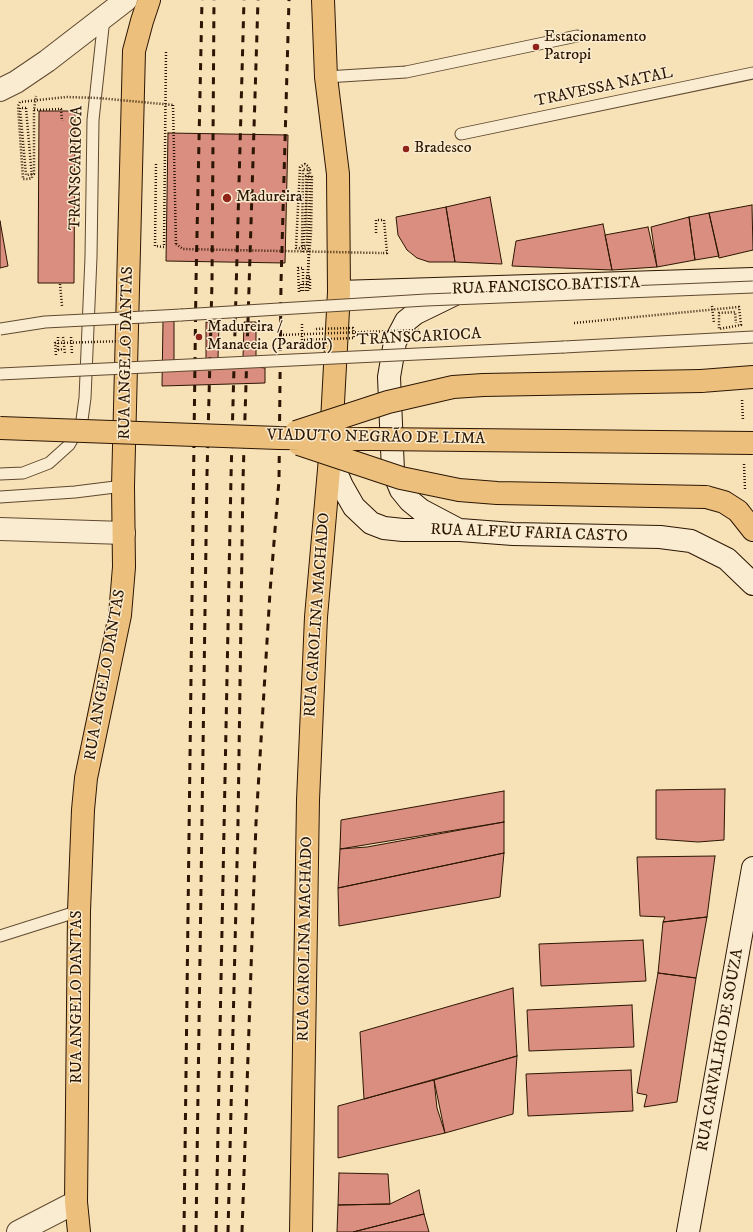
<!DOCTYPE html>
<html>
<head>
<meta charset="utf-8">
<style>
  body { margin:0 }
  canvas { display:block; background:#f7e1b7 }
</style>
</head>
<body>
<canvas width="753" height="1232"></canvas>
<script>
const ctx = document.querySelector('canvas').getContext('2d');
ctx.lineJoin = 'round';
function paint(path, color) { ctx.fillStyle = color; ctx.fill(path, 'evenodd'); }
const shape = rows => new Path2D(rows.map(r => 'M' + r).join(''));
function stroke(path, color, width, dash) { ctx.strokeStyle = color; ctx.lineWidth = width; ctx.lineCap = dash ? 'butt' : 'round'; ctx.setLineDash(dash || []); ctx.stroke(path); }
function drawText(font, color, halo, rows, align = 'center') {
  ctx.font = font + ' "IM FELL DW Pica",serif'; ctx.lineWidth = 3; ctx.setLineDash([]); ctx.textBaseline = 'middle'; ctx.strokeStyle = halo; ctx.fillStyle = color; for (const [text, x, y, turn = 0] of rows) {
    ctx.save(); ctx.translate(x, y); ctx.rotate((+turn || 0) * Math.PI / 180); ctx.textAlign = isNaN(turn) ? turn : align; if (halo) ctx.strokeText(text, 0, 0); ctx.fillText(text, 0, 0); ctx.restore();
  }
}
const building = shape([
  [39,111,75,111,74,283,38,283,39,111],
  [168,133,288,135,285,263,166,261,168,133],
  [490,197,502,264,455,262,446,207,490,197],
  [752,205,753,250,719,258,709,213,752,205],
  [446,207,455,262,429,262,417,258,407,250,398,235,396,217,446,207],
  [709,213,719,256,695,260,689,217,709,213],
  [689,217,695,260,657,267,651,227,689,217],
  [0,221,8,266,0,268,0,221],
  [603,224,612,270,512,266,516,241,603,224],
  [648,227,657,267,612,270,605,235,648,227],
  [163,321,174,321,174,369,206,368,206,322,219,323,218,358,243,358,244,322,256,322,256,367,265,368,265,383,162,386,163,321],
  [725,789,724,840,698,842,656,839,656,790,725,789],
  [504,791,504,822,340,849,341,820,504,791],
  [504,822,504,853,338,888,340,849,367,847,504,822],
  [504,853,500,897,339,926,338,888,504,853],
  [715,856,707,917,663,922,665,917,640,916,637,857,715,856],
  [707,917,696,978,658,973,663,922,707,917],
  [643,940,646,981,541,986,539,944,643,940],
  [658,973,696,978,677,1102,644,1107,647,1095,637,1093,658,973],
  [513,988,517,1056,364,1099,360,1032,513,988],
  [632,1005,634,1047,529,1051,527,1010,632,1005],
  [517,1056,513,1114,445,1133,434,1080,517,1056],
  [631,1070,633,1111,528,1116,526,1074,631,1070],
  [434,1080,437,1108,445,1133,338,1158,338,1106,434,1080],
  [339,1173,388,1174,390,1204,338,1205,339,1173],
  [419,1190,424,1214,353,1232,337,1232,338,1205,390,1204,419,1190],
  [424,1214,429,1232,353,1232,424,1214]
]);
paint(building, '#da8e7f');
stroke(building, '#2c1603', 1);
const service = shape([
  [326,77,406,72,577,36],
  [461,134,753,73],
  [144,317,181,315],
  [564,347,753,337],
  [0,474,23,473,49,463,69,445,79,428,82,420,85,398,91,257,93,120,104,18],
  [0,497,75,492,123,486],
  [0,936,79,911]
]);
const minor = shape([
  [0,529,124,533],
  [18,1232,76,1202]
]);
const tertiary = shape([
  [0,90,16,82,47,61,126,0]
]);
const secondary = shape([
  [339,292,753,279],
  [457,293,416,313,406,321,395,342,389,377,393,471,401,490,410,501,421,510,457,529],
  [330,458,342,486,354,507,371,523,384,528,403,530,460,530,513,534,660,537,691,541,727,559,753,584],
  [688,1232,753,868]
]);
const primary = shape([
  [701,381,753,377],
  [706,497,724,502,738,511,753,530],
  [79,1232,76,1202,79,911,83,810,86,778,120,615,124,567,123,486,134,51,142,21,149,0],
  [301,1232,308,800,316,617,330,458,339,292,338,174,326,77,323,0]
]);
stroke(service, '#5f4930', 13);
stroke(minor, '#5f4930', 24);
stroke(tertiary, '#5f4930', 24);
stroke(secondary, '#2c1603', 24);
stroke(primary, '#2c1603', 24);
stroke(shape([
  [173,105,176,244],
  [26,108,20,108,26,175,34,174,34,110,36,96],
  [34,110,61,109,62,121],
  [156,164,155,246,164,247,166,51],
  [376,233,376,220,384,220,387,253,382,253],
  [306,278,310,277,310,291],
  [60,284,62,306],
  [306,291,311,233,312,177,306,176,307,246,302,246,303,169,310,170,310,174],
  [299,292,298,268,303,268,303,291],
  [712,306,714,323],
  [63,337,65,354],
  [58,350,64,349],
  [742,400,743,421],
  [744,464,745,489]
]), '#2c1603', 2.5, [1, 2]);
stroke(service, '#faecd0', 11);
stroke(minor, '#faecd0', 22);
stroke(tertiary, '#faecd0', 22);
stroke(secondary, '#faecd0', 22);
stroke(primary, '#ecc07c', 22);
stroke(shape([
  [184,1232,196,282,202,0],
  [196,1232,207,474,212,282,214,0],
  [216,1232,231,477,244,0],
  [228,1232,238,823,243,480,258,0],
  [242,1232,256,823,270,592,279,480,281,283,289,0]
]), '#2c1603', 3, [7, 7]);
const serviceBridge = shape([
  [181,315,426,300,753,287],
  [0,329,45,322,144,317],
  [0,374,564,347]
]);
const primaryBridge = shape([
  [0,428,279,438,753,443],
  [296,432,388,402,453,387,483,385,701,381],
  [299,444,401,478,459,490,497,493,706,497]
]);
stroke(serviceBridge, '#5f4930', 13, []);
stroke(primaryBridge, '#2c1603', 24, []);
stroke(shape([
  [26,108,32,178,28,179,23,179,18,106,20,102,66,97,98,98,173,105],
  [176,244,183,249,382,253],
  [303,252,308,172,309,167,305,164,300,167,296,248,309,249],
  [301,291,301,284,308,284],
  [308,291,310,174],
  [574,323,739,307,741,325,719,329,719,313,735,312,736,323],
  [302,324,302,340,354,338,353,328,314,329],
  [280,335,419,330],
  [58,337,58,350],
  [71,337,72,354],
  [56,355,55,343,127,341]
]), '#2c1603', 2.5, [1, 2]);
stroke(serviceBridge, '#faecd0', 11);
stroke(primaryBridge, '#ecc07c', 22);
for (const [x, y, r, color] of [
  [536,47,4,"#8f2418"],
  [406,149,4,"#8f2418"],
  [227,198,5,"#8f2418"],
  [199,337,4,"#8f2418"]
]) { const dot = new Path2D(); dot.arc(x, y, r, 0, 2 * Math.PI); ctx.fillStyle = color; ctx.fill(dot); stroke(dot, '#faecd0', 1.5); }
drawText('16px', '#2c1603', '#faecd0', [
  ["Estacionamento",544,38],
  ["Patropi",544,56],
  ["Bradesco",414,149],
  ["Madureira",236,198],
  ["Madureira /",207,328],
  ["Manaceia (Parador)",207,346]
], 'left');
drawText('16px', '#2c1603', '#faecd0', [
  ["TRAVESSA NATAL",604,88,-12],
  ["TRANSCARIOCA",77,168,-89],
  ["RUA FANCISCO BATISTA",546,287,-2],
  ["TRANSCARIOCA",419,338,-3],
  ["RUA ANGELO DANTAS",127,353,-89],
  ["VIADUTO NEGRÃO DE LIMA",376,438,1],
  ["RUA ALFEU FARIA CASTO",529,534,2],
  ["RUA CAROLINA MACHADO",318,615,-86],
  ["RUA ANGELO DANTAS",106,675,-80],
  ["RUA CAROLINA MACHADO",306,939,-89],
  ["RUA ANGELO DANTAS",78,997,-90],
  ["RUA CARVALHO DE SOUZA",721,1050,-80]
]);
</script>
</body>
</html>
